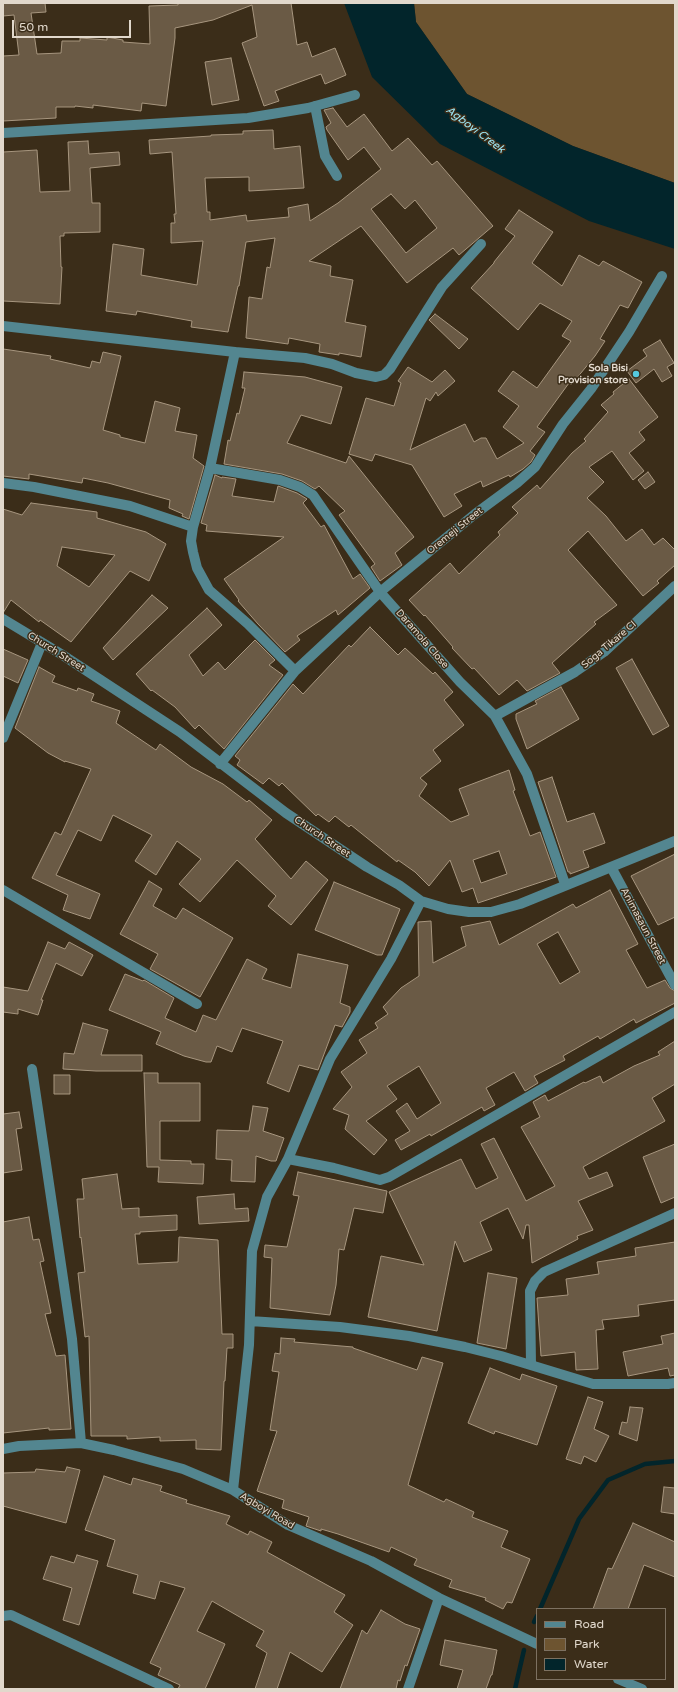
<!DOCTYPE html>
<html>
<head>
<meta charset="utf-8">
<style>
  body { margin:0 }
  #map { position:relative; width:678px; height:1692px; overflow:hidden; background:#3b2d19; font-family:"Varela Round",sans-serif }
  canvas { display:block }
  .frame { position:absolute; inset:0; border:4px solid #e1d8cc; pointer-events:none }
  .legend { position:absolute; left:536px; top:1608px; width:130px; height:72px; box-sizing:border-box; background:#3b2d19; border:1px solid #7d7161; margin:0; padding:5px 7px; list-style:none; font-size:12px; color:#e1d8cc }
  .legend li { display:flex; align-items:center; gap:8px; height:20px }
  .legend b { width:20px; border:1px solid #7d7161 }
  .scale { position:absolute; left:12px; top:20px; width:119px; height:18px; box-sizing:border-box; border:2px solid #e1d8cc; border-top:0; padding-left:5px; font-size:12px; line-height:14px; white-space:nowrap; color:#e1d8cc; -webkit-text-stroke:3px #3b2d19; paint-order:stroke }
</style>
</head>
<body>
<div id="map">
<canvas width="678" height="1692"></canvas>
<div class="frame"></div>
<ul class="legend">
<li><b style="height:5px;background:#538690"></b>Road</li>
<li><b style="height:11px;background:#6d5430"></b>Park</li>
<li><b style="height:11px;background:#02252b"></b>Water</li>
</ul>
<div class="scale">50 m</div>
</div>
<script>
const ctx = document.querySelector('canvas').getContext('2d');
ctx.lineJoin = 'round';
function paint(path, color) { ctx.fillStyle = color; ctx.fill(path, 'evenodd'); }
const shape = rows => new Path2D(rows.map(r => 'M' + r).join(''));
function stroke(path, color, width, dash) { ctx.strokeStyle = color; ctx.lineWidth = width; ctx.lineCap = dash ? 'butt' : 'round'; ctx.setLineDash(dash || []); ctx.stroke(path); }
function drawText(font, color, halo, rows, align = 'center') {
  ctx.font = font + ' "Varela Round",sans-serif'; ctx.lineWidth = 3; ctx.setLineDash([]); ctx.textBaseline = 'middle'; ctx.strokeStyle = halo; ctx.fillStyle = color; for (const [text, x, y, turn = 0] of rows) {
    ctx.save(); ctx.translate(x, y); ctx.rotate((+turn || 0) * Math.PI / 180); ctx.textAlign = isNaN(turn) ? turn : align; if (halo) ctx.strokeText(text, 0, 0); ctx.fillText(text, 0, 0); ctx.restore();
  }
}
paint(shape([
  [414,3,675,3,675,183,573,146,467,94,416,22]
]), '#6d5430');
paint(shape([
  [344,3,414,3,416,22,467,94,573,146,675,183,675,249,589,221,440,144,372,77]
]), '#02252b');
stroke(shape([
  [540,1609,579,1519,608,1480,645,1464,675,1461],
  [534,1622,537,1616],
  [515,1689,524,1650]
]), '#02252b', 4.5);
const building = shape([
  [3,3,45,3,46,12,31,13,37,54,61,53,62,41,80,41,80,38,107,40,107,37,123,40,123,42,150,44,149,6,178,5,178,3,291,3,297,45,307,42,312,57,335,48,346,75,325,84,321,74,275,91,279,101,264,106,242,43,257,37,252,5,213,20,175,28,175,38,166,106,142,103,141,111,93,105,93,108,75,106,75,107,56,107,56,118,3,121,3,56,19,55,14,15,3,16,3,3],
  [231,58,239,100,212,105,205,62,231,58],
  [333,108,347,127,364,114,392,151,408,138,432,165,437,161,493,226,459,255,453,248,407,283,361,226,309,261,331,266,330,276,353,280,345,322,366,326,361,357,339,353,339,355,319,352,320,344,289,338,288,344,246,338,249,297,262,299,267,267,270,268,275,238,246,242,239,286,238,286,228,332,191,327,192,321,137,311,136,315,106,311,113,244,144,249,141,275,197,285,203,241,171,243,171,223,175,223,174,214,176,214,172,152,150,154,149,140,211,136,211,135,243,134,243,131,273,130,274,149,300,146,304,188,249,191,249,177,205,178,207,212,210,212,210,220,246,215,247,221,289,217,288,208,308,204,310,221,338,203,381,169,364,147,348,160,327,130,326,127,331,123,324,110,333,108],
  [391,194,405,209,415,200,437,228,406,253,371,209,391,194],
  [88,141,89,154,119,152,120,165,90,168,92,203,100,203,100,232,64,233,64,236,60,236,61,267,62,267,60,304,3,301,3,152,37,150,40,192,70,191,68,142,88,141],
  [519,210,553,232,532,263,562,286,579,255,599,266,603,261,642,282,628,308,620,305,600,339,605,341,595,356,571,385,569,383,537,427,545,432,530,451,535,455,531,462,523,469,510,477,509,475,483,487,481,481,454,494,462,506,444,517,412,465,375,454,372,461,349,454,366,398,394,406,401,383,398,381,408,367,432,382,445,370,455,381,438,396,436,392,430,401,426,398,410,450,465,424,474,442,481,438,486,438,497,459,524,443,503,427,519,406,498,391,513,371,537,388,571,341,562,336,572,321,540,303,518,330,471,288,494,263,494,262,515,236,505,229,519,210],
  [435,314,468,339,459,349,429,320,435,314],
  [660,340,674,363,667,367,672,376,662,382,654,369,636,383,627,371,647,356,643,350,660,340],
  [3,349,51,356,50,359,90,368,92,361,100,363,103,352,121,356,103,430,120,435,120,437,145,443,155,401,180,408,175,431,197,435,193,458,204,466,189,519,182,516,183,514,169,508,170,500,108,483,83,478,82,483,29,474,29,479,3,476,3,349],
  [244,372,305,377,342,387,331,424,301,415,287,443,346,463,349,456,414,537,395,553,402,565,380,581,371,567,375,564,339,515,345,511,319,486,315,489,302,481,282,474,224,464,228,440,230,441,237,413,239,414,245,388,242,388,244,372],
  [629,379,658,417,639,432,645,440,629,453,644,471,633,480,612,451,589,467,604,482,587,498,606,516,626,541,642,529,654,545,663,538,675,550,675,565,657,581,659,583,643,596,588,531,568,550,617,605,594,622,596,624,552,663,560,673,527,691,517,680,499,695,474,668,472,669,452,648,453,647,425,615,424,616,409,600,450,563,459,574,500,535,498,532,518,513,512,507,537,485,540,489,572,453,586,441,584,439,608,412,601,405,614,394,613,392,629,379],
  [648,472,655,482,645,489,638,480,648,472],
  [215,475,222,478,222,477,236,479,232,496,274,502,278,486,297,493,307,499,303,503,321,527,324,525,353,579,360,574,370,588,338,615,336,610,297,636,300,640,285,652,258,624,238,601,239,600,224,579,284,537,206,531,207,525,201,523,215,475],
  [31,503,97,512,97,518,146,532,166,544,149,581,130,571,71,642,40,620,39,622,11,600,3,613,3,509,22,515,31,503],
  [62,547,115,555,89,587,57,566,62,547],
  [152,595,168,608,113,660,103,648,152,595],
  [207,608,222,625,189,655,203,676,218,662,225,670,255,640,275,660,269,665,283,675,224,749,199,725,195,729,175,707,152,690,151,691,136,674,207,608],
  [370,627,398,655,405,648,433,674,435,672,453,692,444,700,464,725,433,750,441,761,420,778,427,784,419,796,451,822,469,815,459,789,509,770,515,790,513,791,530,836,540,832,556,877,478,903,473,888,462,892,450,860,429,886,415,872,398,860,397,862,351,825,349,827,335,816,329,822,318,814,316,816,282,783,279,786,269,778,263,784,237,765,240,760,235,756,293,684,303,694,349,645,351,647,370,627],
  [499,851,507,874,481,883,473,860,499,851],
  [3,649,28,660,18,683,3,676,3,649],
  [632,659,669,726,653,735,616,668,632,659],
  [39,667,55,676,52,682,77,691,78,688,94,694,91,701,120,711,116,723,156,750,160,744,191,767,223,784,247,802,249,800,272,820,255,839,291,879,306,861,328,880,291,925,268,906,276,896,237,860,200,902,179,884,201,859,177,841,156,875,135,861,152,835,113,815,101,841,78,830,56,875,100,894,90,919,63,910,68,895,32,878,55,832,61,835,91,769,65,761,65,762,48,753,15,728,39,667],
  [561,687,579,719,527,749,516,719,516,714,537,704,535,701,561,687],
  [552,777,567,822,594,813,605,843,583,851,589,867,570,874,570,872,568,872,538,782,552,777],
  [675,854,675,917,658,925,631,876,675,854],
  [149,881,162,889,153,906,176,919,183,908,233,938,200,997,150,969,158,954,120,934,149,881],
  [334,882,400,909,382,955,377,955,315,930,334,882],
  [610,890,638,944,626,950,647,988,665,980,670,988,675,991,675,1003,636,1023,634,1019,600,1039,598,1036,563,1056,565,1060,534,1076,538,1083,525,1091,514,1072,486,1088,495,1105,484,1111,482,1107,431,1136,430,1134,401,1150,395,1140,410,1131,396,1111,407,1103,417,1119,441,1103,419,1066,387,1086,397,1099,366,1121,387,1140,374,1155,345,1129,349,1115,333,1109,352,1087,341,1072,367,1053,359,1040,378,1028,375,1023,388,1014,383,1007,401,988,419,976,418,922,431,921,433,963,466,946,461,927,490,921,499,945,573,904,576,908,610,890],
  [558,932,580,972,560,984,537,944,558,932],
  [48,942,65,949,69,942,93,955,82,976,56,963,41,1000,43,1000,38,1015,18,1009,18,1014,3,1012,3,987,28,991,48,942],
  [298,954,348,965,340,1003,350,1007,350,1012,342,1027,335,1025,318,1070,299,1065,289,1092,267,1083,283,1041,242,1028,232,1052,217,1046,211,1062,206,1062,184,1056,156,1044,161,1032,109,1010,125,974,143,981,144,980,174,998,165,1018,196,1032,203,1015,216,1020,247,959,267,969,262,979,291,988,298,954],
  [83,1023,108,1030,101,1055,142,1055,142,1071,96,1071,63,1069,64,1053,74,1054,83,1023],
  [675,1041,675,1084,652,1098,665,1121,583,1167,589,1179,607,1172,613,1186,578,1201,593,1230,577,1236,578,1239,532,1263,529,1225,526,1225,523,1239,508,1208,480,1222,492,1250,464,1262,455,1241,437,1331,368,1317,381,1256,424,1265,389,1192,461,1159,476,1189,498,1178,481,1144,494,1138,526,1201,555,1186,521,1127,540,1117,533,1102,545,1095,548,1101,584,1082,585,1083,600,1076,603,1083,634,1066,660,1055,658,1052,675,1041],
  [144,1073,158,1073,158,1083,200,1083,200,1121,160,1121,160,1160,191,1161,191,1164,204,1164,203,1184,158,1182,159,1167,147,1167,144,1073],
  [54,1075,70,1075,70,1094,54,1094,54,1075],
  [253,1106,268,1108,263,1131,284,1138,276,1161,271,1161,256,1156,255,1182,231,1181,232,1160,216,1159,217,1130,249,1131,253,1106],
  [19,1112,22,1128,16,1129,22,1170,3,1173,3,1114,19,1112],
  [675,1144,675,1197,661,1203,643,1157,675,1144],
  [298,1172,387,1191,383,1213,354,1208,344,1250,339,1249,336,1285,330,1315,270,1308,272,1258,264,1257,265,1245,287,1247,299,1196,293,1195,298,1172],
  [117,1174,122,1209,139,1208,139,1217,177,1215,177,1230,140,1232,140,1234,135,1234,138,1264,178,1262,179,1237,218,1240,222,1334,233,1334,233,1348,227,1348,225,1381,224,1381,221,1450,196,1449,196,1440,160,1441,160,1437,127,1439,127,1436,91,1436,89,1336,85,1337,78,1273,85,1272,81,1237,80,1238,77,1199,84,1199,82,1179,117,1174],
  [234,1194,235,1209,248,1208,249,1221,199,1224,197,1197,234,1194],
  [29,1217,33,1240,39,1239,44,1261,40,1262,51,1313,45,1314,56,1356,65,1355,71,1429,49,1430,49,1428,3,1433,3,1222,29,1217],
  [675,1242,675,1300,638,1305,639,1316,602,1320,604,1329,596,1330,598,1369,576,1370,575,1352,541,1356,537,1298,568,1295,566,1279,599,1274,597,1262,636,1256,635,1248,675,1242],
  [488,1273,517,1278,506,1349,477,1343,488,1273],
  [675,1333,675,1375,670,1376,668,1368,628,1376,623,1352,663,1344,661,1336,675,1333],
  [281,1338,295,1339,294,1342,353,1347,353,1348,417,1370,422,1357,443,1363,408,1485,444,1502,446,1499,474,1512,472,1517,508,1531,501,1547,530,1559,512,1603,507,1602,503,1609,485,1600,486,1598,449,1587,452,1580,414,1565,417,1559,391,1547,389,1552,338,1534,321,1529,321,1531,306,1526,309,1517,282,1508,284,1500,257,1491,277,1431,270,1430,279,1372,272,1371,275,1353,280,1354,281,1338],
  [490,1368,520,1380,522,1374,557,1386,537,1445,495,1431,494,1434,468,1423,490,1368],
  [588,1397,603,1402,594,1429,609,1436,596,1462,584,1456,581,1464,566,1459,588,1397],
  [630,1407,643,1408,637,1441,619,1434,622,1422,627,1423,630,1407],
  [67,1467,80,1470,66,1523,3,1506,3,1473,35,1472,36,1469,65,1472,67,1467],
  [104,1476,131,1485,133,1478,162,1486,160,1491,187,1500,186,1503,230,1516,226,1524,248,1535,250,1531,272,1542,267,1552,345,1595,334,1612,353,1625,322,1672,290,1652,277,1689,255,1689,267,1653,256,1646,264,1631,212,1601,197,1631,225,1644,205,1689,178,1689,180,1685,158,1675,161,1668,150,1663,185,1588,160,1581,155,1599,133,1593,138,1575,107,1566,115,1540,85,1530,104,1476],
  [664,1487,675,1488,675,1514,661,1512,664,1487],
  [633,1523,675,1542,675,1577,644,1565,628,1609,593,1609,608,1568,612,1569,633,1523],
  [77,1555,98,1561,79,1625,63,1620,72,1588,43,1579,51,1556,74,1563,77,1555],
  [381,1610,405,1624,420,1629,407,1666,405,1665,400,1681,398,1680,396,1689,340,1689,362,1630,367,1634,381,1610],
  [445,1640,497,1650,492,1675,491,1675,486,1689,457,1689,463,1670,440,1665,445,1640]
]);
paint(building, '#6a5a45');
stroke(building, '#a7967f', 1);
stroke(shape([
  [315,106,325,156,337,176],
  [3,133,248,118,308,108,355,95],
  [3,326,235,352,305,358,332,364,356,373,376,377,384,375,390,369,442,287,481,244],
  [235,352,210,468,193,527,191,541,193,552,197,568,209,590,248,624,295,671],
  [210,468,280,480,300,487,313,495,380,592,460,682,495,716,527,774,565,884],
  [3,483,34,487,130,506,193,527],
  [3,619,61,654,180,732,286,813,367,867,399,885,421,901,448,909,469,912,491,912,520,904,675,841],
  [495,716,575,672,604,652,675,586],
  [3,738,42,643],
  [220,764,295,671,380,592,475,514,517,483,535,467,563,424,591,389,629,332,662,276],
  [611,867,675,985],
  [3,890,197,1004],
  [32,1069,72,1339,81,1443],
  [288,1159,334,1168,380,1180,389,1177,675,1012],
  [250,1321,340,1327,409,1336,465,1347,501,1356,593,1384,668,1384,675,1383],
  [531,1365,530,1291,535,1281,544,1272,675,1213],
  [3,1449,19,1446,81,1443,114,1450,183,1469,233,1490,288,1525,371,1561,439,1598,537,1644],
  [233,1490,249,1345,252,1251,267,1197,288,1159,330,1059,391,959,421,901],
  [3,1616,11,1615,169,1689],
  [618,1679,642,1689],
  [408,1689,439,1598]
]), '#538690', 10);
for (const [x, y, r, color] of [
  [636,374,4,"#55cadf"]
]) { const dot = new Path2D(); dot.arc(x, y, r, 0, 2 * Math.PI); ctx.fillStyle = color; ctx.fill(dot); stroke(dot, '#3b2d19', 1.5); }
drawText('bold 10px', '#e1d8cc', '#3b2d19', [
  ["Sola Bisi",628,368],
  ["Provision store",628,380]
], 'right');
drawText('10px', '#e1d8cc', '#3b2d19', [
  ["Oremeji Street",455,531,-39],
  ["Daramola Close",422,639,49],
  ["Soga Tikare Cl",609,645,-40],
  ["Church Street",56,652,32],
  ["Church Street",322,837,34],
  ["Animasaun Street",643,926,62],
  ["Agboyi Road",267,1511,31]
]);
drawText('italic 11px', '#9de9f8', '#3b2d19', [
  ["Agboyi Creek",475,130,37]
]);
</script>
</body>
</html>
